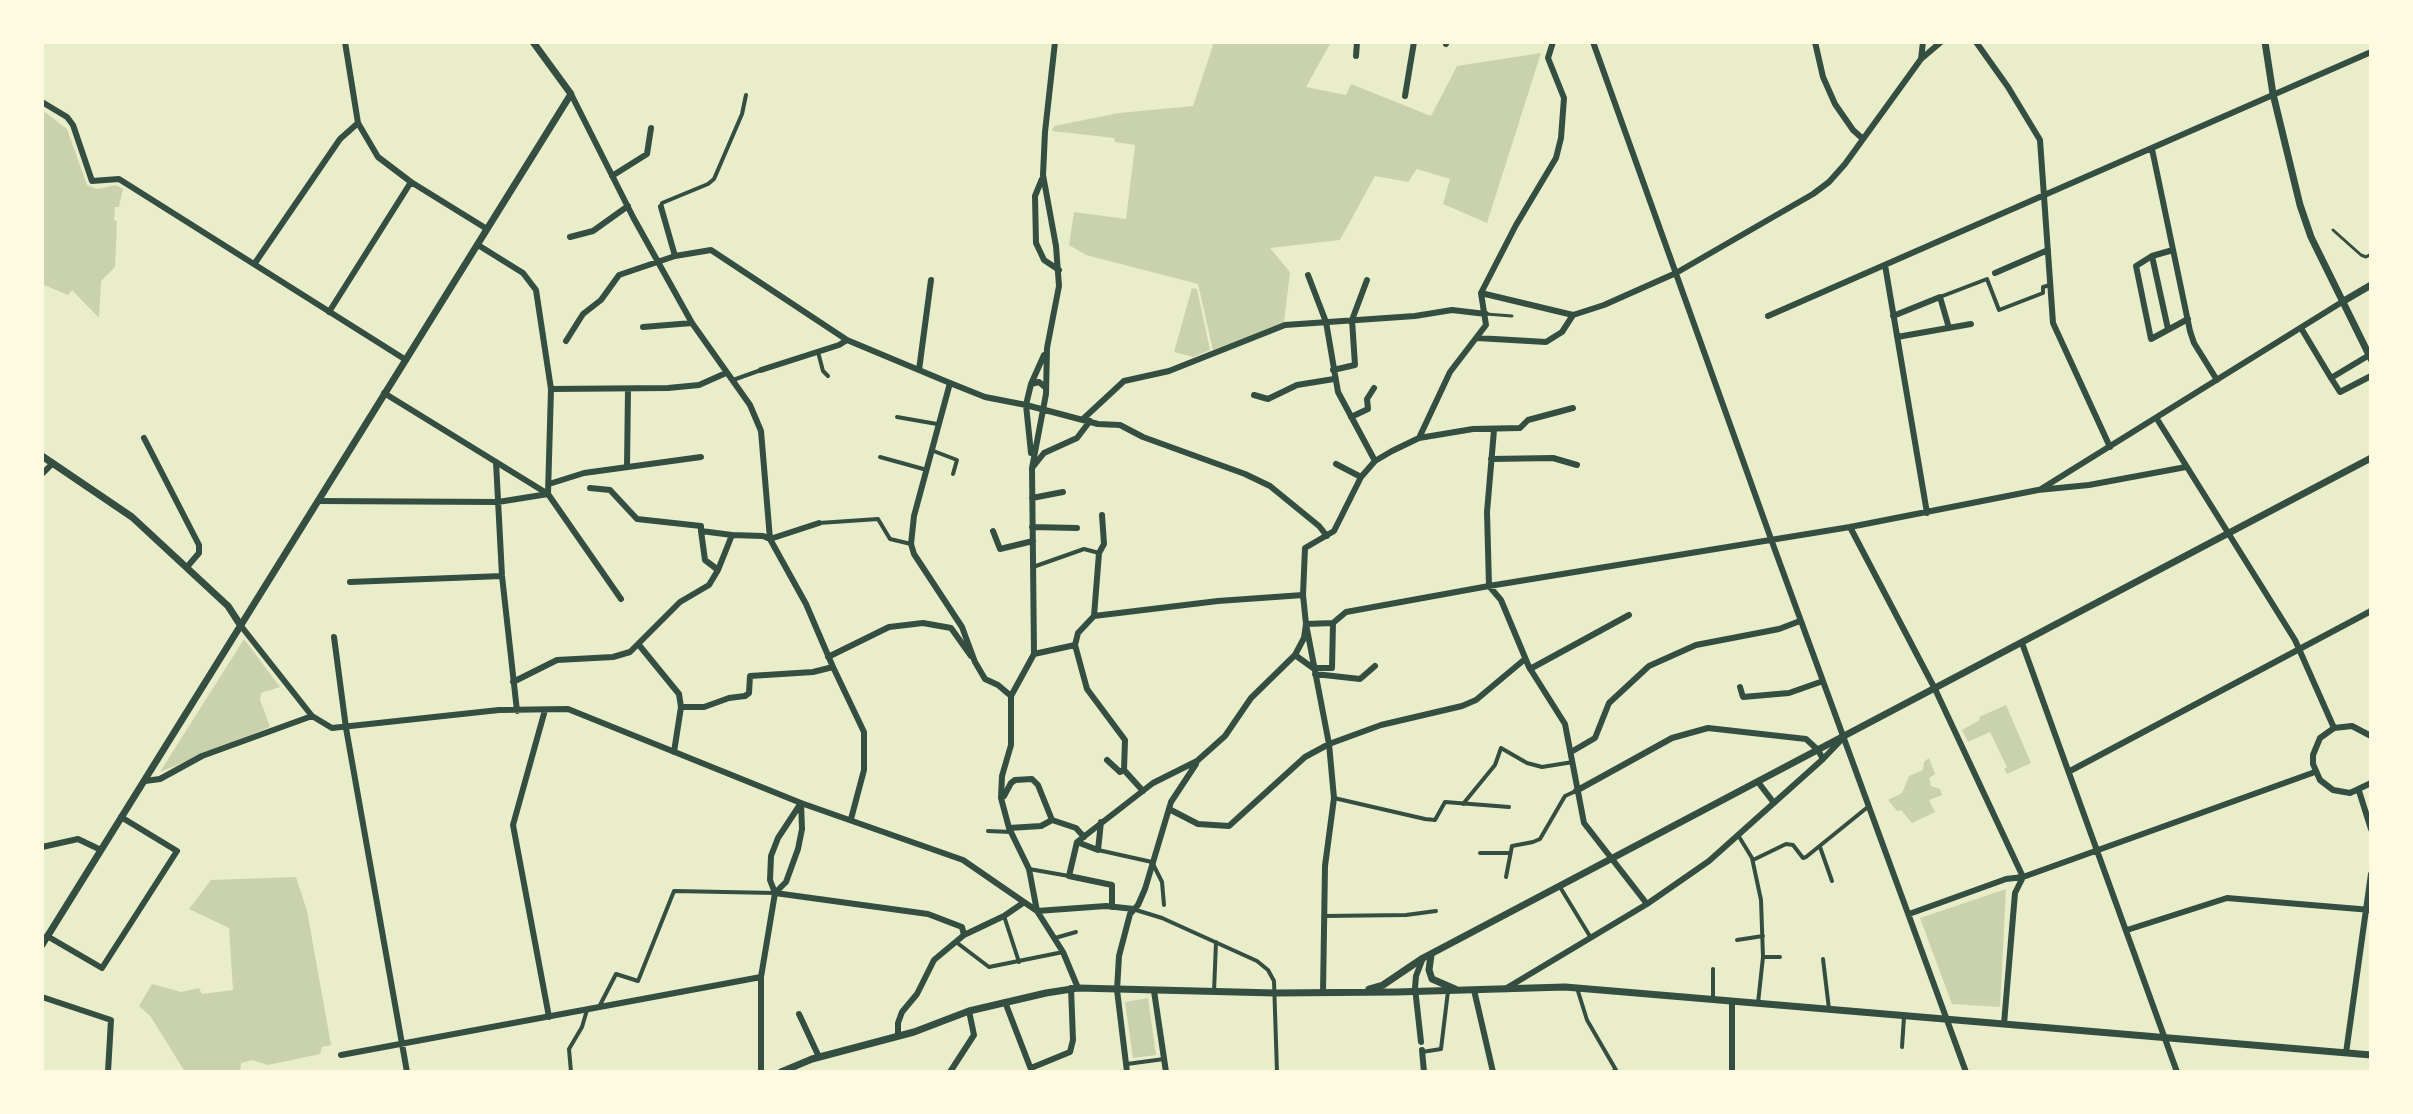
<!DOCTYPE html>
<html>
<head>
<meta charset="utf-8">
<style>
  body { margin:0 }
  #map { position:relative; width:2413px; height:1114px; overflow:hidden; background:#e9edc9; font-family:Signika,sans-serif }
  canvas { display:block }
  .frame { position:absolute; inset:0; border:44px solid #fefae0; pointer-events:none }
</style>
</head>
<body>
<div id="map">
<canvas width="2413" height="1114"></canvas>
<div class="frame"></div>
</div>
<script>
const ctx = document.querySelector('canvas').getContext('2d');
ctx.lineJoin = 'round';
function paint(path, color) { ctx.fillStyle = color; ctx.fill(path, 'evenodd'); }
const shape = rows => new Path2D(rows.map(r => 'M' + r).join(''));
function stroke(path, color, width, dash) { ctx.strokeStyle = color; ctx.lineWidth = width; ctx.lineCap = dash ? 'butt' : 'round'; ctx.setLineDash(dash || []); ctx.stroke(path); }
paint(shape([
  [1214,42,1331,42,1306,87,1346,95,1351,84,1431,116,1457,66,1541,53,1487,223,1443,204,1450,179,1417,169,1408,182,1375,176,1340,240,1270,248,1290,272,1284,323,1213,350,1198,284,1086,255,1069,245,1074,212,1126,219,1135,145,1115,142,1114,138,1052,131,1054,126,1119,113,1193,106],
  [42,110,67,129,87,185,97,189,116,185,123,189,119,207,115,207,114,220,117,221,115,267,101,281,99,318,72,290,68,295,42,284],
  [1192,288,1197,289,1210,350,1193,357,1174,352],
  [244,639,280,687,261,693,260,700,270,727,160,772],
  [2006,705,2031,763,2007,774,2004,769,2007,767,1990,732,1968,742,1962,730,1980,720,1979,717],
  [1929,758,1935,774,1929,778,1931,786,1940,789,1942,795,1929,800,1935,812,1912,823,1901,810,1897,811,1888,800,1902,793,1909,776,1923,770,1924,762],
  [296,877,307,911,331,1045,322,1047,320,1054,268,1065,252,1060,241,1063,240,1072,185,1072,151,1017,139,1006,152,984,181,992,199,988,202,994,233,990,229,928,189,909,211,880],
  [2006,889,2000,1007,1952,1004,1920,918],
  [1148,998,1156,1055,1133,1058,1125,1002]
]), '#cad2ad');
stroke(shape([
  [2333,230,2361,255,2366,257,2371,254],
  [1486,314,1512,316]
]), '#344e41', 3);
stroke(shape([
  [661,207,662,203,708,184,714,179,742,114,746,95],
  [1940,297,1987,279,1999,310,2043,293,2043,287,2050,285],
  [818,352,823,371,828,376],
  [733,380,761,370],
  [897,417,937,424],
  [931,450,957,460,953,474],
  [880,457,927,470],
  [819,523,878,519,890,539,911,544],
  [1033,567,1084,549,1099,553],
  [1334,798,1425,819,1435,820,1445,802,1509,807],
  [1463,804,1495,765,1501,748,1527,763,1542,767,1573,762],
  [988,831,1011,832],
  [1738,835,1752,858,1761,900,1763,957,1758,1003],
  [1820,847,1832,881],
  [1098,850,1152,862,1162,882,1164,905],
  [1480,853,1510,853],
  [1753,860,1786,844,1793,845,1803,858,1806,857,1869,806],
  [1029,869,1069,876],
  [1506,877,1512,846,1533,842,1540,839,1565,796,1576,791],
  [1560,887,1591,938],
  [1136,910,1162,918,1257,961,1268,970,1274,981,1277,1072],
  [1004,916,1019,962],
  [1324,916,1406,915,1436,911],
  [1055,938,1076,932],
  [1737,940,1763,936],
  [956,942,989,967,1063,952],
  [1763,957,1780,957],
  [1823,959,1829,1009],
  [1713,969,1713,998],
  [1577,988,1587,1020,1616,1070,1612,1072],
  [1214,992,1216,942],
  [599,1007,616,974,638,981,674,891,775,893],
  [1902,1047,1904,1017],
  [1422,1052,1441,1049,1448,991],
  [1127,1064,1164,1059],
  [571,1072,569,1049,582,1027,587,1010]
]), '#344e41', 4);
stroke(shape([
  [345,42,358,123,378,157,411,182,487,229],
  [1593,42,1775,550,1966,1072],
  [1815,42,1823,77,1835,104,1853,130,1863,139],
  [1976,42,2008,87,2040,140,2053,323,2110,447],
  [1446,44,1447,42],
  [1356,56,1357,42],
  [1921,59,1923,42],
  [571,94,633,217,692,323,750,405,761,431,770,539,806,604,833,667,864,732,864,770,851,819],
  [1405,96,1414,42],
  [42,102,67,117,73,125,92,181,119,179,406,360],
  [2152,149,2190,331,2194,343,2217,380],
  [612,176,647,154,651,128],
  [1042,179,1035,196,1036,243,1044,260,1059,270],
  [661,207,675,256],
  [570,237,593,231,628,206],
  [478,245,523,273,536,290,551,389,548,494],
  [2173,250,2152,256,2136,266,2151,339,2188,319],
  [2152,256,2168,329],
  [255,263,340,139,358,123],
  [1885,265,1927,513],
  [1995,273,2048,250],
  [1308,275,1326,322,1338,392,1375,461],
  [1481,293,1573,315,1604,305,1676,273,1813,194,1829,182,1845,164,1921,59,1941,42],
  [329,312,411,182],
  [1768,316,2371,52],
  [1893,316,1940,297,1949,328],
  [643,327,692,323],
  [2301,328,2331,378],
  [1897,337,1971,324],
  [1477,338,1546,342,1562,332,1573,315],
  [566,341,583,314,601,300,619,275,675,256,711,250,847,340,950,383,985,397,1026,405,1031,384,1039,382,1046,388],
  [2371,354,2331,378,2340,392,2371,376],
  [761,370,839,345,847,340],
  [919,370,931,280],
  [1333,370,1355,365,1352,320,1367,280],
  [950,383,914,516,911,544,914,554,962,627,975,662,985,679,998,685,1011,696],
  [1031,384,1044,355],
  [551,389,668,388,699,385,726,373],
  [384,393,548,494,621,599],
  [1254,395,1268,399,1297,385,1334,379],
  [1351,417,1368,409,1367,399,1374,388],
  [1083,419,1124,381,1169,371,1285,325,1415,316,1452,310,1486,314],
  [2157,419,2295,640,2334,728],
  [1494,430,1487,512,1489,586,1501,600,1529,667,1565,724,1584,823,1647,904],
  [144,438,199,545,199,553,187,567],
  [1419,438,1450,372,1486,325,1481,293,1516,225,1556,158,1561,138,1564,98,1548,58,1553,42],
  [1031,453,1026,405,1098,424,1120,425,1143,437,1245,474,1270,486,1319,526,1327,536],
  [1491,459,1553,458,1577,465],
  [496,462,502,576,517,711],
  [1336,464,1361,477],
  [627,467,628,389],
  [1032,468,1046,394,1047,348,1059,286,1056,246,1043,175,1045,132,1055,42],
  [42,474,53,463],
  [549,484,584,473,701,457],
  [590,488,610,490,637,519,701,526,701,531],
  [2041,489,2342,302],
  [1032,498,1063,492],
  [318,501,498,502,548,494],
  [1032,527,1077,528],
  [1850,527,1935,689,2023,877],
  [993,531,1000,549,1033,541],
  [732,535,763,536,770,539,819,523],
  [350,582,502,576],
  [1094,616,1099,553,1104,544,1102,515],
  [241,626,312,716,332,728,499,710,568,709,801,803,963,860,1037,911,1106,906,1134,909],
  [334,637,346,728,407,1072],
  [2022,643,2177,1072],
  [639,645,679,694,681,707,674,752],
  [1075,645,1087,689,1125,740,1124,770,1143,791],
  [1034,654,1011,696,1011,745,1002,776,1001,798,1009,828,1029,869,1037,911,1063,952,1078,988],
  [1034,654,1075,645,1078,633,1094,616,1218,601,1303,595],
  [1034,654,1032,468,1044,453,1077,438,1090,421],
  [1295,655,1313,668,1332,668,1333,623],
  [828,657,889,627,923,623,951,628,971,656],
  [1530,669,1629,615],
  [1315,674,1360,679,1375,666],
  [513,682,557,660,613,657,630,652,680,602,709,585,718,570,732,535,701,531,705,560,718,570],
  [1740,687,1743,697,1789,693,1823,681],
  [681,707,704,707,729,698,745,696,749,693,750,676,813,672,833,667],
  [545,710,513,825,549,1017],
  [2371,736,2352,726,2334,728,2320,738,2313,755,2313,764,2320,780,2333,790,2350,793,2371,783],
  [1571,752,1595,738,1609,703,1649,666,1696,645,1779,629,1800,621],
  [1107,760,1120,772,1124,770],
  [2070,771,2371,611],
  [145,781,160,779,202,756,312,716],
  [1758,782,1774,803],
  [1576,791,1672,738,1708,728,1806,739,1818,750,1823,759],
  [2359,791,2371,829],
  [1004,796,1011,783,1015,780,1032,779,1038,785,1052,820,1041,826,1009,828],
  [1169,809,1198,824,1229,826,1305,757,1329,744,1381,725,1462,706,1476,700,1525,659],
  [1052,820,1076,828,1084,837],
  [1077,842,1098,850,1101,822],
  [42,847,78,839,101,850],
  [775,893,928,914,962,927,964,935],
  [775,893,786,882,798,849,802,829,801,803],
  [1112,907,1112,885,1069,876,1077,842,1153,783,1197,761,1225,736,1251,698,1295,655,1304,638,1306,624,1333,623,1346,612,1489,586,1850,527,2038,490,2089,485,2186,467],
  [1909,914,2006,879,2023,877,2315,772],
  [2127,930,2227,898,2371,910],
  [47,936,102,968,177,851,121,817],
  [1505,989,1647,904,1709,861,1823,759,1844,737],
  [1474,990,1493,1072],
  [1154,991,1166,1072],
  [1323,993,1325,866,1334,798,1329,744,1306,624,1303,595,1305,548,1334,531,1361,477,1375,461,1392,451,1419,438,1473,429,1520,428,1528,420,1573,408],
  [42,997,111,1020,108,1072],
  [1732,1001,1732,1072],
  [1005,1002,1032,1072],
  [799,1014,819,1057],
  [2004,1024,2015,893,2023,877],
  [898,1035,898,1023,902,1012,917,994,934,960,964,935,1004,916,1023,903],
  [1421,1042,1415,988,1416,976,1423,958],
  [1422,1050,1424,1072],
  [2346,1053,2371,874],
  [341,1055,761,977],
  [1031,1068,1070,1052,1073,1040,1071,988],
  [761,1072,761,977,775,893,770,880,771,856,778,838,801,803],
  [950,1072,974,1035,969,1011],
  [1127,1072,1117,990,1119,956,1130,914,1138,905,1145,889,1171,802,1196,764]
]), '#344e41', 6);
stroke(shape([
  [2265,42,2273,94,2300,205,2311,237,2371,359],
  [2342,302,2371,285],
  [42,456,132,517,228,606,241,626],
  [42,945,571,94,533,42],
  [1431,955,1429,970,1432,979,1455,989],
  [1369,989,1383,985,1423,958,2371,458],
  [781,1072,812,1059,914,1032,969,1011,1046,993,1078,988,1275,993,1397,992,1565,987,2371,1055]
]), '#344e41', 7);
</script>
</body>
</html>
